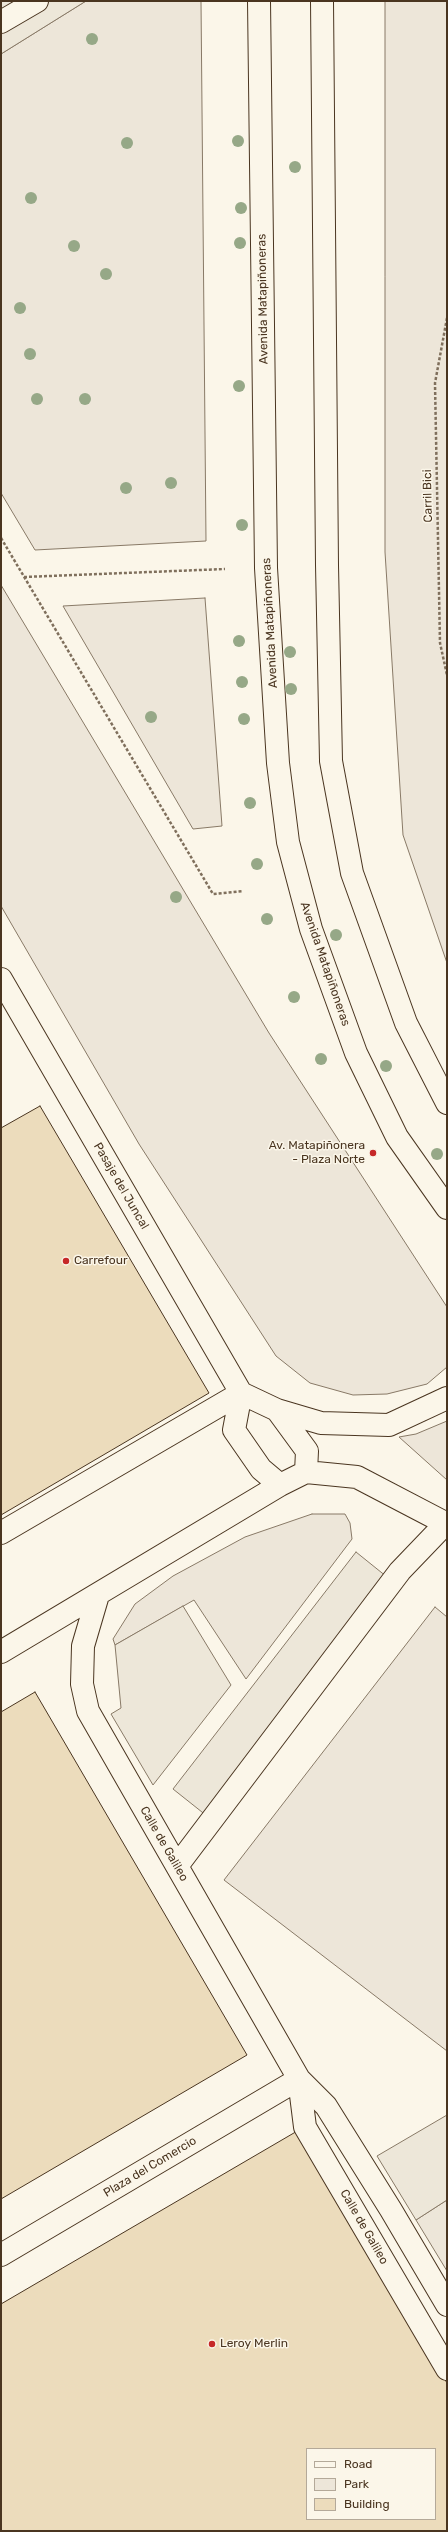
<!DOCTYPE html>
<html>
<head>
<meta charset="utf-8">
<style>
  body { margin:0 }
  #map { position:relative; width:448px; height:2532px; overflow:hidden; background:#fbf6e9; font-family:Rubik,sans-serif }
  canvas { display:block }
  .frame { position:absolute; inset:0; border:2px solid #4a3520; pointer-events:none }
  .legend { position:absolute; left:306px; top:2448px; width:130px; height:72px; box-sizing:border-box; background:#fbf6e9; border:1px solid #b4a999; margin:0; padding:5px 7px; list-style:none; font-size:12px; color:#4a3520 }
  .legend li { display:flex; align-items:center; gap:8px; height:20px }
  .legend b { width:20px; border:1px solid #b4a999 }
</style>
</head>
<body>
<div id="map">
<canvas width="448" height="2532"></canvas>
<div class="frame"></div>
<ul class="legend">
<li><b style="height:5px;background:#fbf6e9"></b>Road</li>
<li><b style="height:11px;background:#ede6d9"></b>Park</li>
<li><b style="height:11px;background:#ecdcbc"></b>Building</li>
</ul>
</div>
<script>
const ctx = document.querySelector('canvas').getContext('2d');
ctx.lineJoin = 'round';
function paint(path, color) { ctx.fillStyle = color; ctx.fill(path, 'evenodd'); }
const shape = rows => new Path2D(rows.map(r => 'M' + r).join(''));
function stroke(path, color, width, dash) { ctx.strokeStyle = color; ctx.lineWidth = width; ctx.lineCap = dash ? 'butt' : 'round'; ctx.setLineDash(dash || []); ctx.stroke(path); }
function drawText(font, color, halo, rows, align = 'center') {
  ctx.font = font + ' Rubik,sans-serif'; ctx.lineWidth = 3; ctx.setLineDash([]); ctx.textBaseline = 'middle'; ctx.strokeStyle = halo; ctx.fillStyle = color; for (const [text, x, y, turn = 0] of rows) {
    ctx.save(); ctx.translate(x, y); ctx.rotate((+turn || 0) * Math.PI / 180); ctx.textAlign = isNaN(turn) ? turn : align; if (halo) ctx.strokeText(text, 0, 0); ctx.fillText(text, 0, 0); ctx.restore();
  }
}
const green = shape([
  [86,1,201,1,206,541,35,550,1,493,1,54,86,1],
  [385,1,447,1,447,963,403,835,385,552,385,1],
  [1,585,269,1033,447,1307,447,1367,427,1384,387,1394,353,1395,310,1383,276,1356,139,1144,1,906,1,585],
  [205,598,222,826,193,829,63,606,205,598],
  [447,1421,447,1480,399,1437,416,1434,447,1421],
  [312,1514,345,1514,350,1523,352,1539,246,1679,194,1600,115,1645,113,1639,135,1604,173,1576,245,1537,312,1514],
  [435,1607,447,1617,447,2051,224,1880,435,1607],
  [447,2200,447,2271,416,2220,447,2200]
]);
paint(green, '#ede6d9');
stroke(green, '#887966', 1);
const parking = shape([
  [1,1,86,1,1,54,1,1],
  [356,1552,392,1581,212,1820,173,1789,356,1552],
  [183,1606,231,1685,153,1785,111,1714,121,1708,115,1645,183,1606],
  [447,2115,447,2200,416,2220,377,2156,447,2115]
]);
paint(parking, '#ede7d9');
stroke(parking, '#887966', 1);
const building = shape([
  [40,1106,209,1393,1,1515,1,1128,40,1106],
  [35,1692,247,2055,1,2199,1,1712,35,1692],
  [299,2130,447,2383,447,2531,1,2531,1,2304,299,2130],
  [307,2449,435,2449,435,2519,307,2519,307,2449]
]);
paint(building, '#ecdcbc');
stroke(building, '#4a3520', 1);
const minor = shape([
  [259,1,266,568,278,763,288,842,311,929,356,1053,397,1137,447,1208],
  [322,1,327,565,331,761,352,873,406,1023,447,1103],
  [1,22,37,1],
  [1,979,241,1393],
  [241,1393,277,1410,307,1451,306,1472],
  [241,1393,234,1430,261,1469,280,1485],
  [277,1410,321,1423,389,1425,447,1398],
  [1,1533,241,1393],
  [98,1595,83,1646,82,1684,88,1711,299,2079,326,2106,391,2210,447,2305],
  [1,1652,280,1485,306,1472,357,1477,447,1524],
  [177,1866,400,1571,446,1523],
  [299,2079,305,2127,447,2369],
  [1,2255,299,2079]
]);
stroke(minor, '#4a3520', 24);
stroke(shape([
  [447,318,435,383,440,643,447,675],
  [1,538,213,894,243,891],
  [24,577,225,569]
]), '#7f6f5c', 2.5, [3, 2]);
stroke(minor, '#fbf6e9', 22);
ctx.fillStyle = '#96a887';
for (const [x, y] of [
  [92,39],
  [238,141],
  [127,143],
  [295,167],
  [31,198],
  [241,208],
  [240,243],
  [74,246],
  [106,274],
  [20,308],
  [30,354],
  [239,386],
  [37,399],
  [85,399],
  [171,483],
  [126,488],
  [242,525],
  [239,641],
  [290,652],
  [242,682],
  [291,689],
  [151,717],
  [244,719],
  [250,803],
  [257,864],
  [176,897],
  [267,919],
  [336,935],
  [294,997],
  [321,1059],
  [386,1066],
  [437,1154]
]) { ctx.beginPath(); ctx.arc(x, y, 6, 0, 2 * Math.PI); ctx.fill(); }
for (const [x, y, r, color] of [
  [373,1153,4,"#c62828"],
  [66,1261,4,"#c62828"],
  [212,2344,4,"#c62828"]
]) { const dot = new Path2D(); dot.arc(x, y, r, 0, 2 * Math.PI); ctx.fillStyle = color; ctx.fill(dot); stroke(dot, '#fbf6e9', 1.5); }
drawText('12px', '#4a3520', '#fbf6e9', [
  ["Avenida Matapiñoneras",263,299,-91],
  ["Carril Bici",428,496,-91],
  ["Avenida Matapiñoneras",270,623,-93],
  ["Avenida Matapiñoneras",325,964,71],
  ["Pasaje del Juncal",121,1186,60],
  ["Calle de Galileo",164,1844,60],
  ["Plaza del Comercio",150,2167,-31],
  ["Calle de Galileo",364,2227,60]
]);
drawText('12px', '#4a3520', '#fbf6e9', [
  ["Av. Matapiñonera",365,1146,"right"],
  ["- Plaza Norte",365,1160,"right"],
  ["Carrefour",74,1261],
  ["Leroy Merlin",220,2344]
], 'left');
</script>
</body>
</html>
